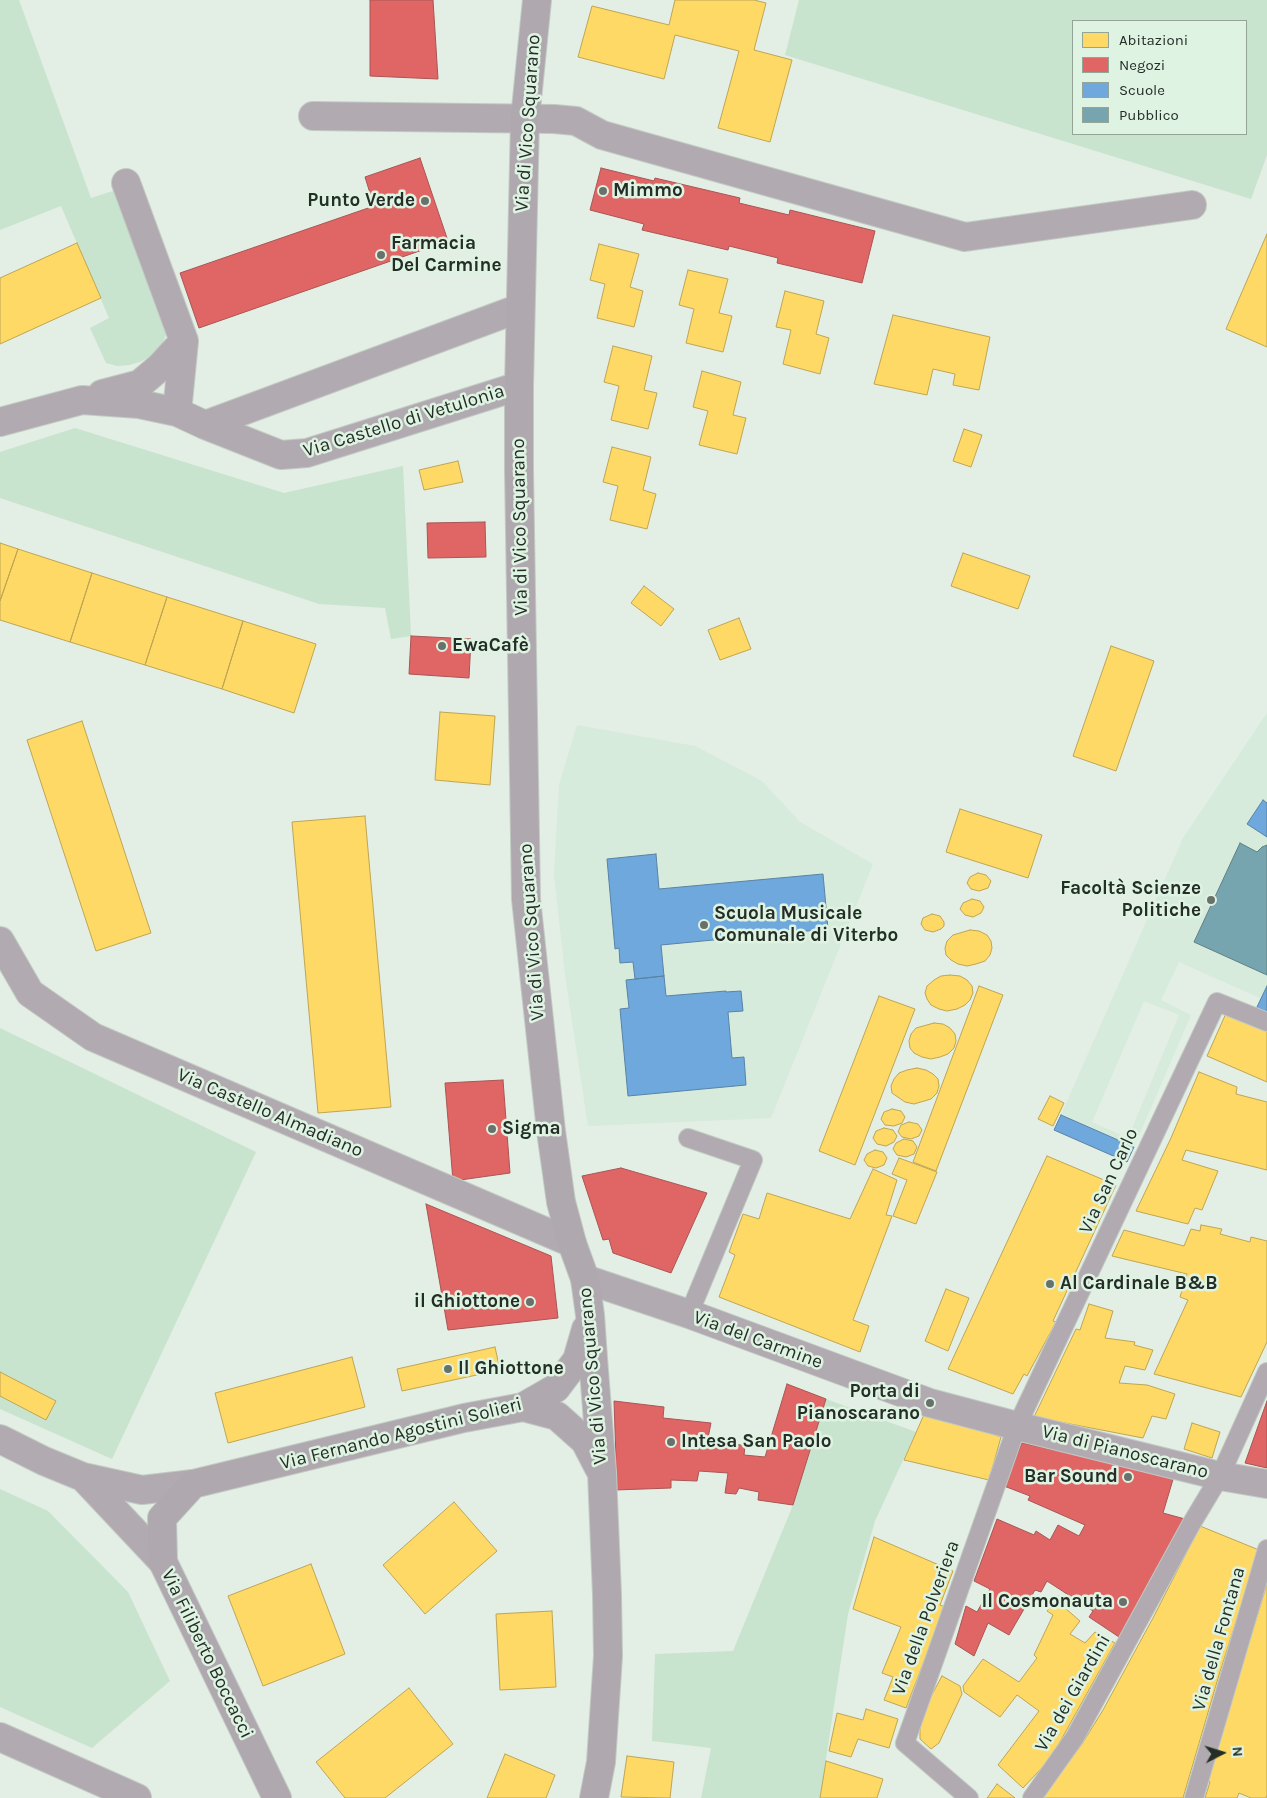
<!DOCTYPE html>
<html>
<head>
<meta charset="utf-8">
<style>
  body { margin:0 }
  #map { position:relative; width:1267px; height:1798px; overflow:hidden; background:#e3eee5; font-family:Karla,sans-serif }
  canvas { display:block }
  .legend { position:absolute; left:1072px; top:20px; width:175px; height:115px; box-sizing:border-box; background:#def3e2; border:1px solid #94a497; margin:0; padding:6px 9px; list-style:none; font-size:15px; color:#252d27 }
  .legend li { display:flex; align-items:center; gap:10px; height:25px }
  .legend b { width:25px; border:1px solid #94a497 }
  .north { position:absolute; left:1197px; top:1728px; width:50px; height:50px; -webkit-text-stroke:4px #def3e2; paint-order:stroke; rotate:85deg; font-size:14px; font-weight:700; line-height:20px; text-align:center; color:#252d27 }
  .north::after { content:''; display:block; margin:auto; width:18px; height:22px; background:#252d27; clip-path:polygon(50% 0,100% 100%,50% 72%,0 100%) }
</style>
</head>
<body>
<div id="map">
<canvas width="1267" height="1798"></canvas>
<ul class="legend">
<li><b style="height:14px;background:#ffd966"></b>Abitazioni</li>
<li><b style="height:14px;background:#e06666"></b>Negozi</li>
<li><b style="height:14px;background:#6fa8dc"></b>Scuole</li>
<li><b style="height:14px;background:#76a5af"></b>Pubblico</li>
</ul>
<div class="north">N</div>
</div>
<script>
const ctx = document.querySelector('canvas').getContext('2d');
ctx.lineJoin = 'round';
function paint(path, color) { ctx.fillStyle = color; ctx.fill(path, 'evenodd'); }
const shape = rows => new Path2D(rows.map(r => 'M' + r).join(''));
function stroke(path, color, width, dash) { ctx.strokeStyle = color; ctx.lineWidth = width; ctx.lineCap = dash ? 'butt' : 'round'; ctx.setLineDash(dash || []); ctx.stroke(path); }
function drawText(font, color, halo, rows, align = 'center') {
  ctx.font = font + ' Karla,sans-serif'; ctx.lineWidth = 5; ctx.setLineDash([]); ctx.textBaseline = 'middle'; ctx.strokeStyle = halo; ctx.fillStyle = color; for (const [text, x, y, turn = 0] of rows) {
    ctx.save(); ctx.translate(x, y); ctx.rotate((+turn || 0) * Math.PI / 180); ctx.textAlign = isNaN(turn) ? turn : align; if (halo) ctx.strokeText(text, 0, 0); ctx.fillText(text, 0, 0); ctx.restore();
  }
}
paint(shape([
  [1267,713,1267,1013,1256,1009,1260,998,1179,962,1161,1000,1191,1015,1134,1147,1061,1115,1183,838],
  [1144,1001,1179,1015,1128,1138,1092,1122],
  [577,725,695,746,762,781,800,822,873,864,771,1118,588,1126,565,975,554,874,559,785]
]), '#d6ebdb');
paint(shape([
  [0,0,19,0,91,198,116,190,167,332,162,345,153,355,140,362,129,365,117,366,106,363,90,328,109,318,61,206,0,230],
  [799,0,1267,0,1267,155,1251,199,785,55],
  [1073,21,1246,21,1246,134,1073,134],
  [75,428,284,493,403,466,411,636,391,639,385,608,319,604,0,498,0,452],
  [0,1028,256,1152,112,1459,0,1409],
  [826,1399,916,1432,875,1521,848,1614,820,1798,701,1798,711,1748,652,1741,655,1654,733,1651,793,1505],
  [0,1489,48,1511,128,1592,170,1681,92,1748,0,1707]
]), '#c8e4ce');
const homes = shape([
  [675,0,754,0,766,3,754,50,792,60,770,142,718,128,739,51,675,35,664,79,578,57,592,6,669,25,675,0],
  [1267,234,1267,347,1226,329,1267,234],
  [77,243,101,298,0,344,0,278,77,243],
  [599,244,639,254,630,287,643,291,634,327,597,318,605,284,590,280,599,244],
  [688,270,728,279,719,313,732,316,723,352,686,343,694,309,679,305,688,270],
  [785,291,824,301,816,334,829,338,820,374,783,364,791,330,776,327,785,291],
  [893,315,990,337,979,390,953,385,955,374,933,369,927,395,874,384,893,315],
  [613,346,652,356,644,390,657,393,648,429,611,420,619,386,604,382,613,346],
  [702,371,741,382,733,415,746,418,737,454,699,445,708,411,693,407,702,371],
  [964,429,982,435,971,467,953,461,964,429],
  [612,447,651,457,643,490,656,494,647,529,610,520,618,486,603,482,612,447],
  [458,461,463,482,424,490,419,470,458,461],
  [0,543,18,549,0,601,0,543],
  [18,549,92,573,70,642,0,620,0,601,18,549],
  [963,553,1030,576,1018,609,951,586,963,553],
  [92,573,167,597,145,665,70,642,92,573],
  [644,586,674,609,661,626,631,603,644,586],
  [167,597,243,621,222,689,145,665,167,597],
  [739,618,751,649,720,660,708,630,739,618],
  [243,621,316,644,294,713,222,689,243,621],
  [1111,646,1154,661,1116,771,1073,756,1111,646],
  [440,712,495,716,490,785,435,780,440,712],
  [82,721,151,933,96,951,27,740,82,721],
  [960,809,1042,835,1028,878,946,852,960,809],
  [365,816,391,1107,318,1113,292,822,365,816],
  [978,873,986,875,991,881,988,888,979,891,971,889,967,883,970,877,978,873],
  [972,899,980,901,984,907,981,913,973,917,965,915,960,909,963,903,972,899],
  [932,914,940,916,944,922,944,926,941,929,933,932,925,930,921,924,923,918,932,914],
  [970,930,979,931,987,935,991,941,992,948,990,955,985,961,976,964,967,966,958,964,951,960,946,955,945,948,947,941,953,935,970,930],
  [950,975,960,976,967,980,972,986,973,993,970,1000,965,1005,957,1009,947,1011,939,1009,931,1005,927,999,925,993,927,986,934,980,941,976,950,975],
  [979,986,1003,995,936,1171,913,1162,979,986],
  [879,996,915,1009,855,1165,819,1151,879,996],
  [1227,1011,1267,1028,1267,1082,1207,1056,1227,1011],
  [934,1023,943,1024,950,1028,955,1034,956,1041,954,1048,948,1054,940,1057,931,1059,922,1057,914,1053,910,1048,909,1041,911,1034,916,1028,934,1023],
  [917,1068,926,1070,933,1074,938,1079,939,1086,937,1093,931,1099,914,1104,905,1102,892,1093,891,1086,894,1079,899,1073,907,1070,917,1068],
  [1199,1072,1237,1087,1236,1094,1267,1102,1267,1170,1186,1150,1182,1160,1218,1171,1202,1210,1195,1208,1188,1224,1136,1211,1171,1138,1199,1072],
  [1050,1096,1064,1103,1053,1126,1038,1119,1050,1096],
  [892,1109,901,1111,905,1117,902,1123,894,1126,885,1125,881,1119,884,1112,892,1109],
  [909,1122,918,1124,922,1130,919,1136,911,1139,902,1137,898,1132,901,1125,909,1122],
  [884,1128,893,1130,897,1136,894,1142,886,1146,877,1144,873,1138,876,1131,884,1128],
  [904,1139,913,1141,917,1147,914,1154,906,1157,897,1155,893,1149,896,1143,904,1139],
  [875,1150,883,1152,887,1158,884,1165,876,1168,868,1166,864,1160,867,1154,875,1150],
  [1047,1156,1116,1185,1053,1321,1056,1322,1027,1376,1024,1374,1013,1394,948,1369,1047,1156],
  [899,1158,937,1172,916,1224,893,1216,907,1180,892,1174,899,1158],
  [873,1169,897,1180,886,1215,892,1216,853,1320,869,1326,860,1352,719,1297,735,1255,729,1252,743,1214,759,1219,767,1193,850,1219,873,1169],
  [1201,1225,1222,1229,1220,1234,1250,1242,1251,1237,1267,1241,1267,1342,1241,1397,1154,1374,1188,1300,1180,1297,1187,1274,1112,1256,1124,1230,1184,1246,1191,1229,1200,1231,1201,1225],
  [946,1289,969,1298,948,1351,925,1341,946,1289],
  [1089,1304,1113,1311,1105,1338,1135,1342,1134,1345,1153,1350,1145,1370,1125,1366,1119,1383,1147,1385,1175,1394,1166,1419,1152,1416,1143,1438,1034,1417,1076,1329,1080,1330,1089,1304],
  [495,1347,500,1370,402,1391,397,1369,495,1347],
  [352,1357,365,1407,228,1443,215,1393,352,1357],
  [0,1372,56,1401,46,1420,0,1396,0,1372],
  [926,1410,1001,1437,989,1480,904,1460,926,1410],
  [1192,1423,1220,1432,1212,1458,1184,1449,1192,1423],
  [454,1502,497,1551,425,1614,383,1565,454,1502],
  [1200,1526,1259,1550,1219,1675,1183,1798,1042,1798,1082,1744,1103,1710,1153,1618,1200,1526],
  [874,1537,953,1571,940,1605,945,1607,906,1708,884,1700,893,1677,882,1673,901,1627,853,1609,874,1537],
  [311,1564,345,1654,263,1686,228,1596,311,1564],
  [1267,1584,1267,1795,1266,1798,1251,1798,1239,1793,1237,1798,1205,1798,1210,1782,1207,1779,1267,1584],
  [1058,1596,1068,1602,1065,1608,1080,1621,1070,1634,1085,1643,1095,1632,1115,1643,1051,1758,1023,1788,998,1765,1039,1711,1017,1695,1000,1717,964,1692,963,1686,983,1659,1019,1682,1037,1658,1034,1655,1053,1615,1047,1611,1058,1596],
  [552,1611,556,1687,500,1690,496,1614,552,1611],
  [942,1676,960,1686,962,1694,939,1743,931,1749,920,1739,920,1717,942,1676],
  [409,1688,453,1744,385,1798,345,1798,316,1762,409,1688],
  [866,1709,898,1719,889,1748,858,1739,851,1757,829,1751,837,1713,863,1720,866,1709],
  [505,1754,555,1775,546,1798,487,1798,505,1754],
  [627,1756,674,1762,670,1798,621,1797,627,1756],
  [826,1761,883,1779,877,1798,820,1798,826,1761],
  [997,1784,1015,1798,987,1798,997,1784]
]);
paint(homes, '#ffd966');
stroke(homes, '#bea553', 1);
const shops = shape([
  [370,0,433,0,438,79,370,76,370,0],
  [420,158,448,241,199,328,180,273,374,206,365,177,420,158],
  [601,168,654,181,655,178,740,198,739,203,789,215,790,210,875,231,862,283,777,263,778,258,729,246,728,250,642,230,644,224,590,210,601,168],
  [485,522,486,557,428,558,427,523,485,522],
  [411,636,471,639,469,678,409,674,411,636],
  [503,1080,510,1173,453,1181,445,1083,503,1080],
  [621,1168,707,1193,671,1273,613,1253,609,1239,603,1240,582,1176,621,1168],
  [426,1204,551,1256,558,1318,448,1330,426,1204],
  [787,1384,826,1399,793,1505,758,1500,759,1492,739,1488,736,1494,725,1493,728,1473,699,1471,697,1481,671,1480,671,1488,615,1490,612,1459,616,1458,614,1401,664,1407,663,1418,711,1423,708,1438,745,1446,744,1455,765,1457,787,1384],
  [1267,1401,1267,1468,1245,1463,1267,1401],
  [1022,1443,1174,1476,1163,1513,1185,1519,1119,1637,1089,1617,1093,1611,1047,1581,1041,1592,1035,1590,1009,1635,988,1623,974,1656,955,1644,966,1606,977,1612,990,1589,974,1581,997,1519,1034,1535,1036,1531,1050,1540,1058,1525,1079,1536,1085,1525,1028,1500,1030,1496,1004,1486,1022,1443]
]);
paint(shops, '#e06666');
stroke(shops, '#a85553', 1);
const schools = shape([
  [1263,800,1267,803,1267,837,1247,824,1263,800],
  [656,854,659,889,823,874,828,929,661,945,664,976,635,979,633,962,620,963,619,948,615,949,607,859,656,854],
  [664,976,666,996,726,991,726,992,741,991,743,1011,728,1012,732,1058,744,1057,746,1085,628,1096,620,1009,629,1008,626,980,664,976],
  [1267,986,1267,1013,1256,1009,1267,986],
  [1061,1115,1134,1147,1127,1162,1054,1130,1061,1115]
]);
paint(schools, '#6fa8dc');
stroke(schools, '#5983a6', 1);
const public = shape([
  [1240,843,1257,852,1262,847,1267,845,1267,975,1194,942,1240,843]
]);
paint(public, '#76a5af');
stroke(public, '#5e8186', 1);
const lane = shape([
  [688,1138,753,1160,689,1314],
  [969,1798,905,1743,1017,1426,1217,1002,1267,1022],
  [1032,1798,1075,1737,1193,1521,1220,1476,1267,1372],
  [1194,1798,1267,1549]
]);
const street = shape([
  [313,116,554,119,576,121,602,135,965,237,1192,205],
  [126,183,184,341,177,412],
  [102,394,140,384,160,367,184,341],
  [0,422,82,400,139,404,177,412,205,425,281,455,307,453,519,386],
  [205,425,520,308],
  [0,941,30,993,93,1037,572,1243],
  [585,1279,689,1314,930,1403,1017,1426,1220,1476,1267,1484],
  [0,1439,44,1461,83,1477,163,1562],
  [83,1477,142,1490,193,1484],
  [0,1737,137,1798]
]);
const secondary = shape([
  [537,0,525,119,519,386,519,470,526,899,551,1131,561,1202,572,1243,585,1279,590,1315,593,1358,602,1473,607,1595,608,1656,601,1762,594,1798],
  [523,1407,557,1416,585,1441,599,1468],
  [277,1798,163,1562,162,1518,193,1484,464,1418,523,1407,556,1388,577,1360,586,1329]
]);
stroke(lane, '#c2cac4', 20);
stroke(street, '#c2cac4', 30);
stroke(secondary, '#c2cac4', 30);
stroke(lane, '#b1aab0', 18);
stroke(street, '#b1aab0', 28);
stroke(secondary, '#afa8ae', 28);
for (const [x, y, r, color] of [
  [603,191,5,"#68716a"],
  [425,201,5,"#68716a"],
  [381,255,5,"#68716a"],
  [442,646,5,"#68716a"],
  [1211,900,5,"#68716a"],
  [704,925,5,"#68716a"],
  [492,1129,5,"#68716a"],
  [1050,1284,5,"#68716a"],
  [530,1302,5,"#68716a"],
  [448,1369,5,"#68716a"],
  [930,1403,5,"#68716a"],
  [671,1442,5,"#68716a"],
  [1128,1477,5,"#68716a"],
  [1123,1602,5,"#68716a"]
]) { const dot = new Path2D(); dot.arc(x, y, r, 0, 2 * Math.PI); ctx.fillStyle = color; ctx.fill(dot); stroke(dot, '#def3e2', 2); }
drawText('19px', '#252d27', '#def3e2', [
  ["Via di Vico Squarano",528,123,-86],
  ["Via Castello di Vetulonia",404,421,-17],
  ["Via di Vico Squarano",520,527,-91],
  ["Via di Vico Squarano",532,932,-94],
  ["Via Castello Almadiano",270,1113,23],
  ["Via San Carlo",1109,1181,-65],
  ["Via del Carmine",758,1340,20],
  ["Via di Vico Squarano",593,1376,-95],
  ["Via Fernando Agostini Solieri",401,1434,-14],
  ["Via di Pianoscarano",1125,1452,14],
  ["Via della Polveriera",926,1618,-70],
  ["Via della Fontana",1219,1639,-74],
  ["Via Filiberto Boccacci",207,1654,64],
  ["Via dei Giardini",1073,1693,-60]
]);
drawText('bold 19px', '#252d27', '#def3e2', [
  ["Mimmo",613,191],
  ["Punto Verde",415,201,"right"],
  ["Farmacia",391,244],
  ["Del Carmine",391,266],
  ["EwaCafè",452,646],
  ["Facoltà Scienze",1201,889,"right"],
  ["Politiche",1201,911,"right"],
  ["Scuola Musicale",714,914],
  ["Comunale di Viterbo",714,936],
  ["Sigma",502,1129],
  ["Al Cardinale B&B",1060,1284],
  ["il Ghiottone",520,1302,"right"],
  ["Il Ghiottone",458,1369],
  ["Porta di",920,1392,"right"],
  ["Pianoscarano",920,1414,"right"],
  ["Intesa San Paolo",681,1442],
  ["Bar Sound",1118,1477,"right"],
  ["Il Cosmonauta",1113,1602,"right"]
], 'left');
</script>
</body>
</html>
